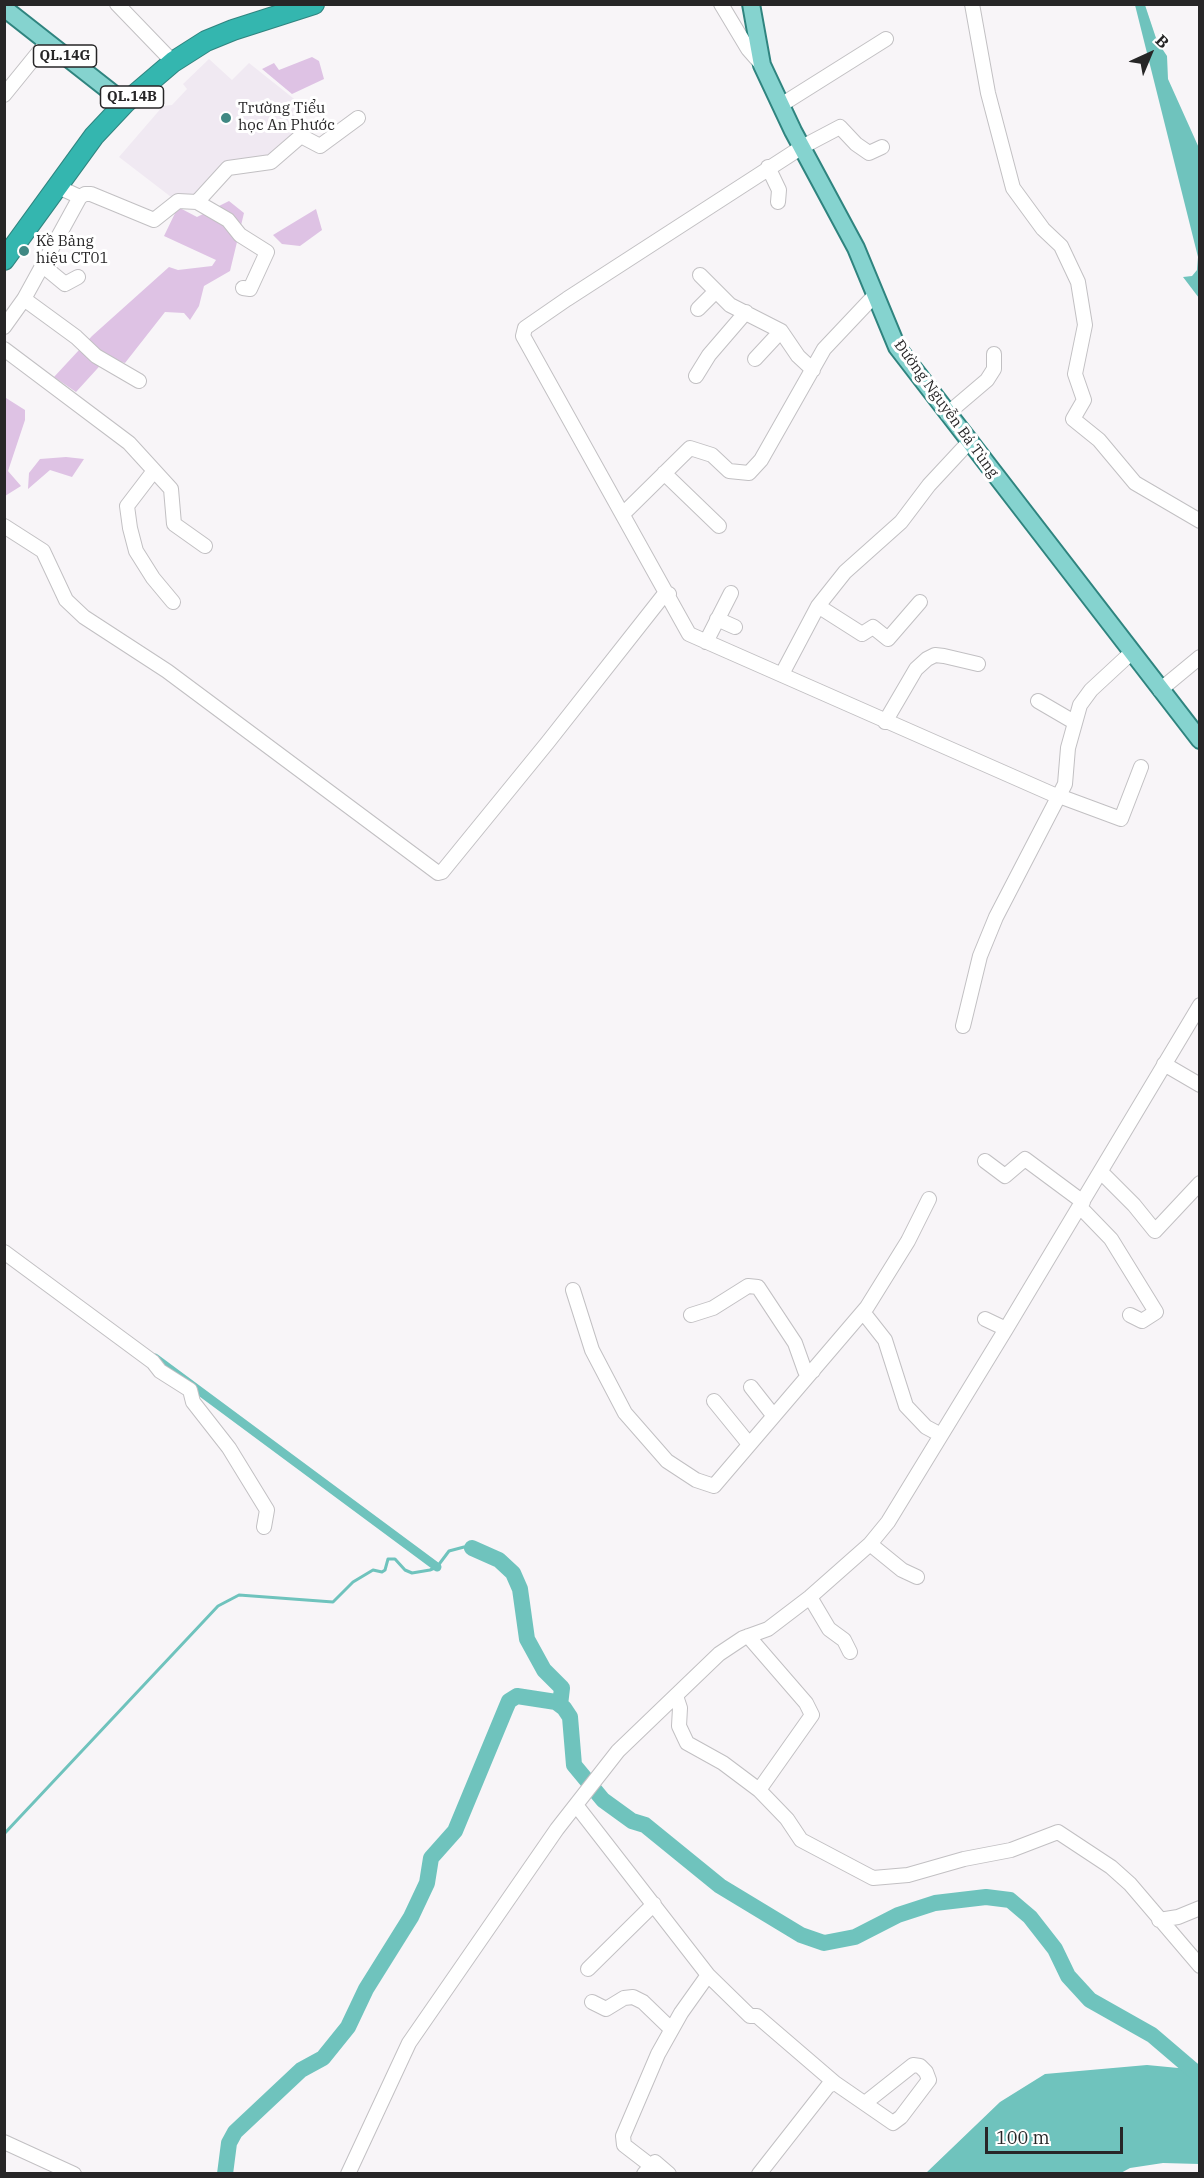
<!DOCTYPE html>
<html>
<head>
<meta charset="utf-8">
<style>
  body { margin:0 }
  #map { position:relative; width:1204px; height:2178px; overflow:hidden; background:#f8f5f8; font-family:"IBM Plex Serif",serif }
  canvas { display:block }
  .frame { position:absolute; inset:0; border:6px solid #272627; pointer-events:none }
  .north { position:absolute; left:1120px; top:24px; width:60px; height:60px; -webkit-text-stroke:4px #fff; paint-order:stroke; rotate:44deg; font-size:16px; font-weight:700; line-height:24px; text-align:center; color:#272627 }
  .north::after { content:''; display:block; margin:auto; width:21px; height:27px; background:#272627; clip-path:polygon(50% 0,100% 100%,50% 72%,0 100%) }
  .scale { position:absolute; left:985px; top:2127px; width:138px; height:27px; box-sizing:border-box; border:3px solid #272627; border-top:0; padding-left:8px; font-size:18px; line-height:21px; white-space:nowrap; color:#272627; -webkit-text-stroke:4px #fff; paint-order:stroke }
</style>
</head>
<body>
<div id="map">
<canvas width="1204" height="2178"></canvas>
<div class="frame"></div>
<div class="north">B</div>
<div class="scale">100 m</div>
</div>
<script>
const ctx = document.querySelector('canvas').getContext('2d');
ctx.lineJoin = 'round';
function paint(path, color) { ctx.fillStyle = color; ctx.fill(path, 'evenodd'); }
const shape = rows => new Path2D(rows.map(r => 'M' + r).join(''));
function stroke(path, color, width, dash) { ctx.strokeStyle = color; ctx.lineWidth = width; ctx.lineCap = dash ? 'butt' : 'round'; ctx.setLineDash(dash || []); ctx.stroke(path); }
function drawText(font, color, halo, rows, align = 'center') {
  ctx.font = font + ' "IBM Plex Serif",serif'; ctx.lineWidth = 6; ctx.setLineDash([]); ctx.textBaseline = 'middle'; ctx.strokeStyle = halo; ctx.fillStyle = color; for (const [text, x, y, turn = 0] of rows) {
    ctx.save(); ctx.translate(x, y); ctx.rotate((+turn || 0) * Math.PI / 180); ctx.textAlign = isNaN(turn) ? turn : align; if (halo) ctx.strokeText(text, 0, 0); ctx.fillText(text, 0, 0); ctx.restore();
  }
}
paint(shape([
  [209,59,232,80,249,63,298,102,302,130,283,155,227,166,196,200,175,200,119,157,163,106,172,105,187,89,183,84]
]), '#f0e9f2');
paint(shape([
  [312,57,319,61,324,79,292,94,262,69,274,63,279,70],
  [229,201,244,213,230,271,204,286,199,306,190,320,184,313,165,312,125,363,107,358,76,392,54,377,92,336,169,267,178,270,212,266,216,260,164,236,178,207,197,217],
  [316,209,322,230,300,246,282,244,273,235],
  [6,398,25,410,25,420,8,471,21,486,5,496],
  [66,457,84,459,72,477,50,470,28,489,29,473,40,459]
]), '#dec2e4');
paint(shape([
  [1135,5,1145,5,1157,41,1167,56,1168,79,1199,148,1199,298,1183,277,1192,276,1197,270,1198,257],
  [1147,2065,1199,2070,1199,2164,1163,2163,1130,2168,1119,2174,926,2173,1000,2102,1045,2074]
]), '#6fc3bd');
stroke(shape([
  [4,1834,218,1606,239,1595,333,1602,353,1582,373,1570,382,1572,385,1570,388,1559,395,1559,405,1570,412,1573,430,1570,437,1567,449,1551,464,1547,472,1548]
]), '#6fc3bd', 3);
stroke(shape([
  [155,1358,437,1567]
]), '#6fc3bd', 9);
stroke(shape([
  [472,1548,499,1560,513,1573,520,1589,527,1639,544,1670,562,1688,560,1705],
  [225,2174,229,2143,235,2132,301,2070,323,2058,348,2027,366,1989,411,1917,427,1883,431,1858,455,1831,506,1708,509,1701,517,1696,556,1702,564,1708,570,1717,574,1765,603,1800,632,1821,645,1825,720,1886,801,1935,824,1943,855,1937,898,1915,935,1903,986,1897,1010,1900,1030,1917,1055,1949,1068,1976,1090,2000,1152,2035,1200,2076]
]), '#6fc3bd', 16);
const minor = shape([
  [117,4,173,62],
  [721,4,748,49,762,65],
  [972,4,988,93,1013,188,1043,229,1061,246,1078,282,1085,325,1075,374,1084,400,1073,419,1099,440,1135,483,1200,521],
  [4,95,47,42],
  [781,105,886,39],
  [882,147,869,153,856,144,840,127,802,147,567,299,525,328,523,336,689,634,1059,797],
  [768,167,779,190,778,202],
  [56,186,80,197,85,194,91,194,154,220,178,201,197,202,228,220,240,235,267,252,250,289,243,288],
  [197,202,228,168,271,162,301,136,320,146,358,118],
  [42,265,65,284,78,277],
  [700,275,730,305,781,331,798,356,813,370],
  [24,299,76,337,96,356,139,381],
  [698,309,716,291],
  [4,327,24,299,80,197],
  [4,349,129,443,171,489,174,524,205,546],
  [755,359,781,331],
  [696,376,709,355,746,312],
  [947,414,987,380,994,369,994,354],
  [153,472,127,506,130,528,136,551,153,578,173,602],
  [664,473,719,526],
  [623,514,690,448,712,455,729,471,749,473,761,460,824,349,875,295],
  [4,526,43,551,66,600,84,617,167,671,438,873,442,872,548,742,663,596,669,594],
  [818,606,862,634,873,627,888,639,920,602],
  [717,619,735,627],
  [706,642,731,593],
  [782,674,818,606,845,572,901,522,929,485,969,442],
  [1160,690,1200,657],
  [1038,701,1074,722],
  [885,722,916,669,927,659,935,655,944,656,978,664],
  [1059,796,1121,819,1141,767],
  [963,1026,980,956,996,917,1065,784,1068,748,1080,705,1091,690,1131,653],
  [1164,1064,1200,1085],
  [985,1161,1005,1176,1025,1159,1083,1202],
  [1101,1172,1134,1205,1155,1231,1200,1183],
  [1080,1207,1111,1239,1156,1312,1142,1321,1130,1315],
  [4,1252,153,1362,160,1371,190,1390,193,1402,229,1448,267,1510,264,1527],
  [573,1290,592,1350,625,1413,667,1461,696,1480,714,1486,867,1307,908,1241,929,1199],
  [863,1312,885,1340,906,1406,926,1427,941,1435],
  [691,1315,713,1308,748,1286,758,1287,795,1343,805,1371,813,1371],
  [985,1319,1006,1329],
  [751,1387,773,1415],
  [714,1401,749,1444],
  [870,1544,902,1570,917,1577],
  [810,1597,829,1629,844,1640,850,1652],
  [748,1636,806,1703,812,1715,759,1790],
  [676,1696,680,1708,679,1726,687,1743,723,1763,759,1790,787,1819,801,1840,873,1878,908,1875,964,1859,1011,1850,1058,1832,1111,1867,1130,1884,1200,1966],
  [576,1805,708,1975,750,2016,757,2016,835,2083],
  [1159,1920,1178,1917,1200,1908],
  [588,1969,654,1904],
  [592,2002,606,2009,624,1998,633,1997,643,2002,671,2029],
  [4,2142,74,2174],
  [650,2165,624,2145,623,2136,658,2054,681,2013,708,1975],
  [348,2174,409,2043,557,1829,618,1751,719,1654,743,1638,768,1629,810,1597,870,1544,888,1522,1006,1329,1200,1005],
  [644,2174,655,2162,669,2174],
  [759,2174,828,2086,835,2083,893,2123,901,2117,929,2080,926,2072,920,2066,913,2065,865,2103]
]);
const major = shape([
  [751,4,762,65,793,131,856,248,897,347,1200,740],
  [4,8,125,103]
]);
const highway = shape([
  [4,260,94,136,125,103,173,62,206,41,233,30,314,4]
]);
stroke(minor, '#c2c0c3', 16);
stroke(major, '#2f847f', 20);
stroke(highway, '#2f847f', 22);
stroke(minor, '#fff', 14);
stroke(major, '#85d3cf', 16);
stroke(highway, '#34b6af', 20);
for (const [x, y, r, color] of [
  [226,118,6,"#408883"],
  [24,251,6,"#408883"]
]) { const dot = new Path2D(); dot.arc(x, y, r, 0, 2 * Math.PI); ctx.fillStyle = color; ctx.fill(dot); stroke(dot, '#fff', 2); }
for (const [x, y, w] of [
  [65,56,63],
  [132,97,63]
]) { const box = new Path2D(); box.roundRect(x - w / 2, y - 11, w, 22, 4.5); ctx.fillStyle = '#fff'; ctx.fill(box); stroke(box, '#272627', 1.5); }
drawText('bold 14px', '#272627', null, [
  ["QL.14G",65,56],
  ["QL.14B",132,97]
]);
drawText('15px', '#272627', '#fff', [
  ["Trường Tiểu",238,109],
  ["học An Phước",238,126],
  ["Kề Bảng",36,242],
  ["hiệu CT01",36,259]
], 'left');
drawText('15px', '#272627', '#fff', [
  ["Đường Nguyễn Bá Tùng",946,409,54]
]);
</script>
</body>
</html>
